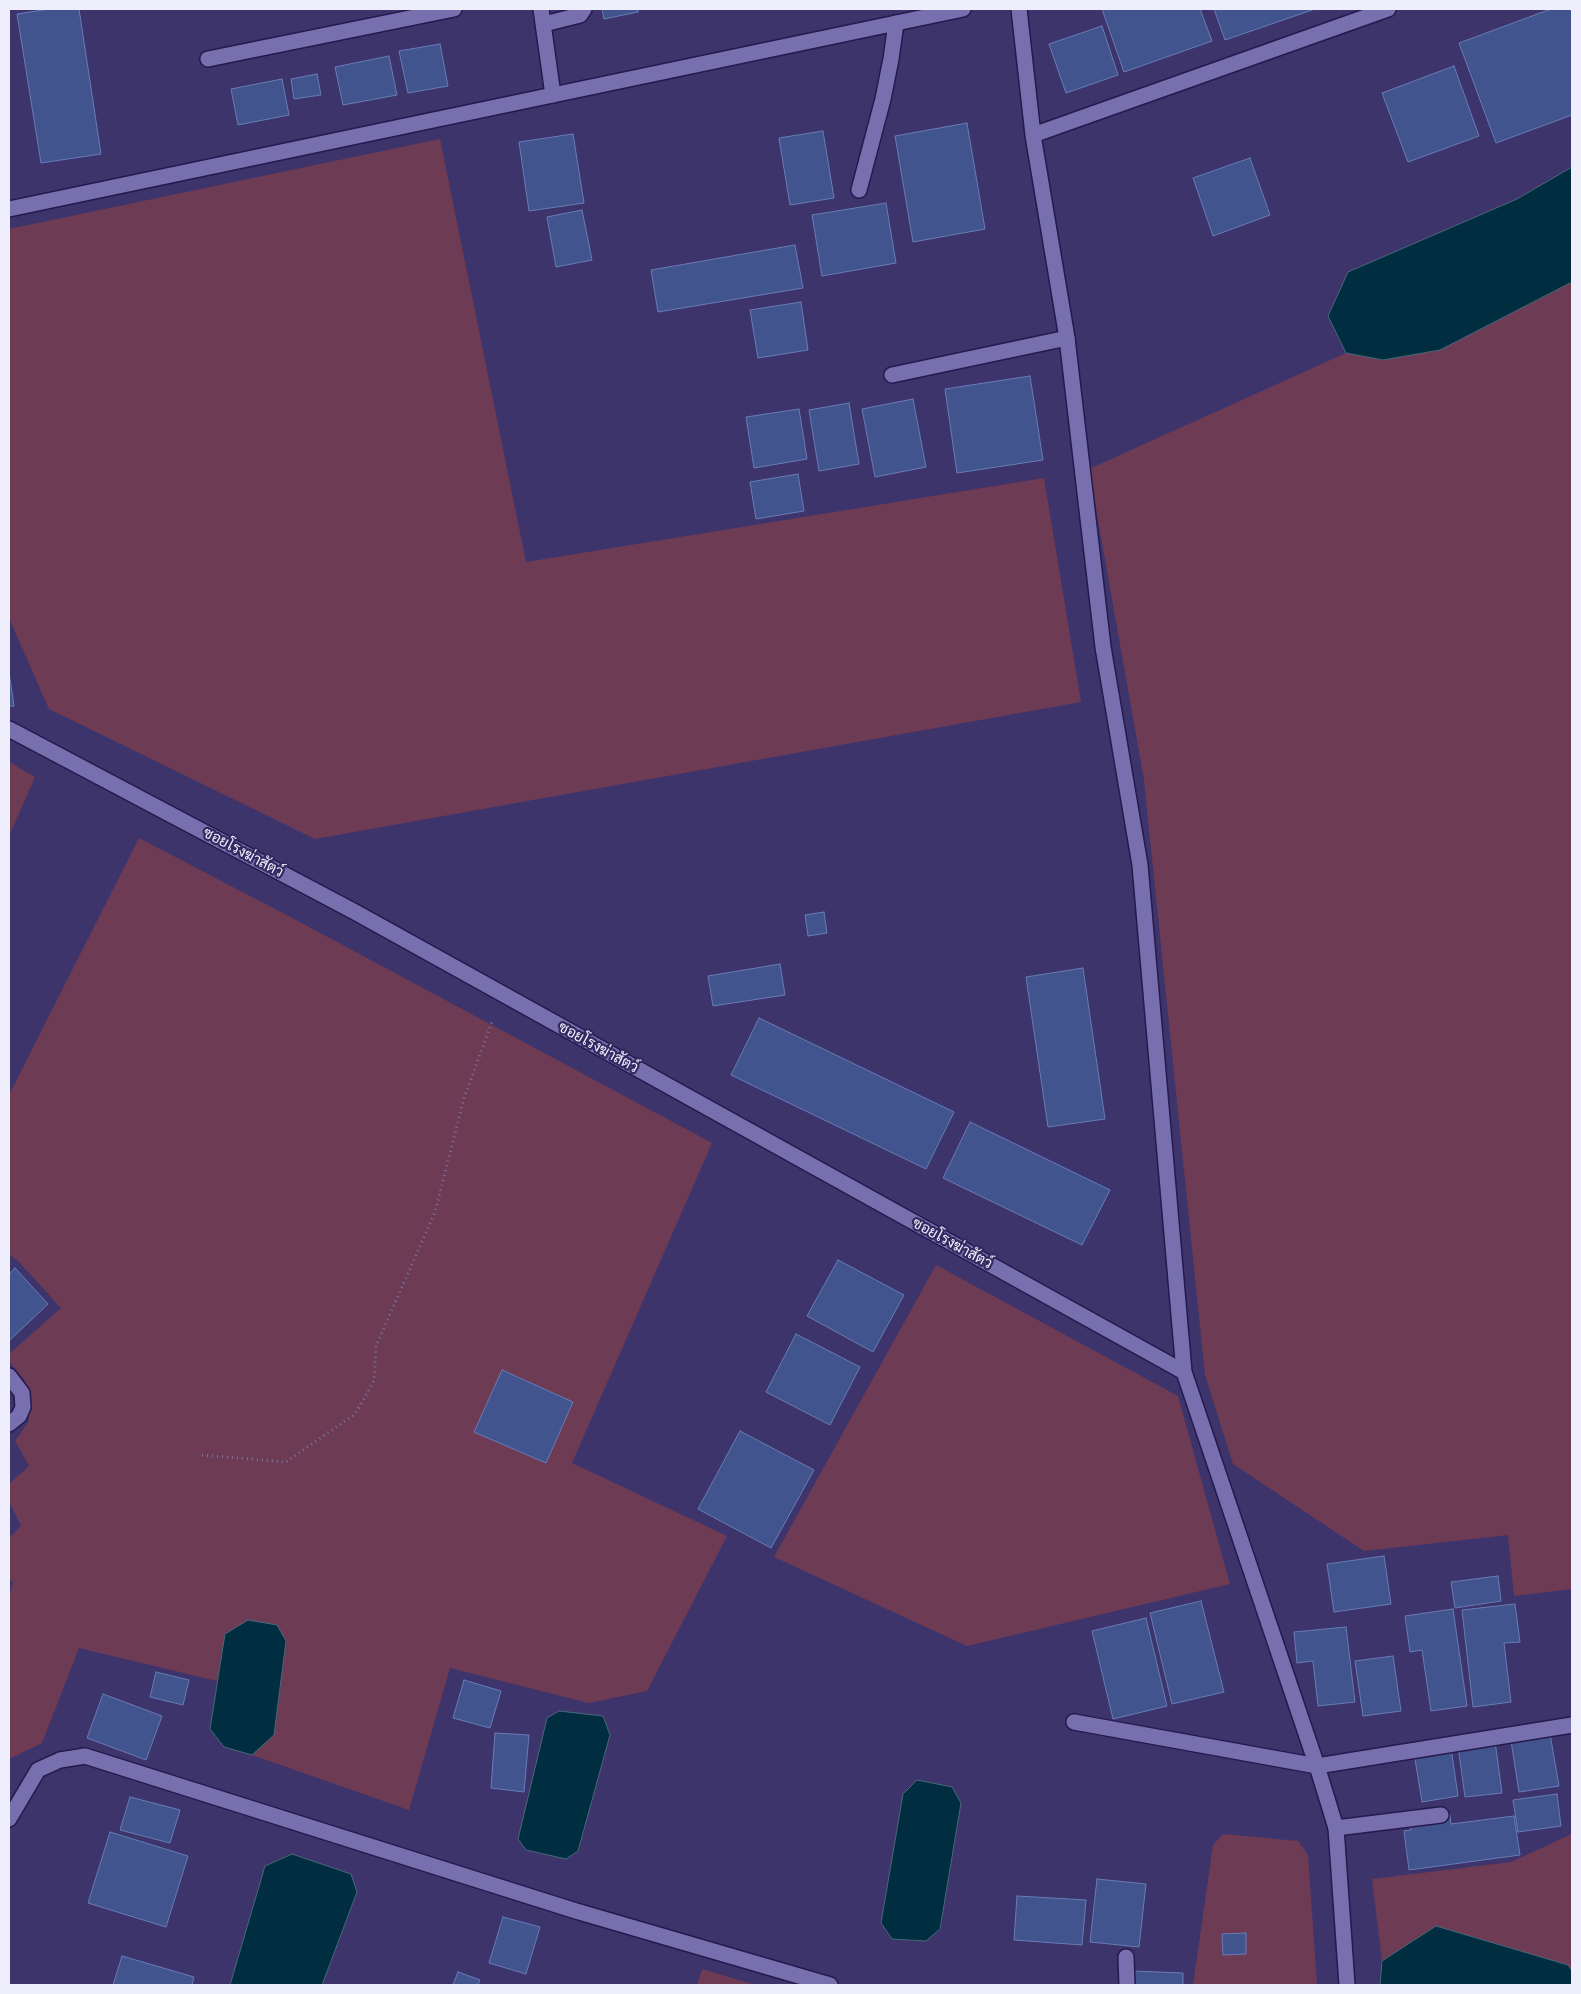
<!DOCTYPE html>
<html>
<head>
<meta charset="utf-8">
<style>
  body { margin:0 }
  #map { position:relative; width:1581px; height:1994px; overflow:hidden; background:#3e346c; font-family:"DM Sans",sans-serif }
  canvas { display:block }
  .frame { position:absolute; inset:0; border:10px solid #efeefc; pointer-events:none }
</style>
</head>
<body>
<div id="map">
<canvas width="1581" height="1994"></canvas>
<div class="frame"></div>
</div>
<script>
const ctx = document.querySelector('canvas').getContext('2d');
ctx.lineJoin = 'round';
function paint(path, color) { ctx.fillStyle = color; ctx.fill(path, 'evenodd'); }
const shape = rows => new Path2D(rows.map(r => 'M' + r).join(''));
function stroke(path, color, width, dash) { ctx.strokeStyle = color; ctx.lineWidth = width; ctx.lineCap = dash ? 'butt' : 'round'; ctx.setLineDash(dash || []); ctx.stroke(path); }
function drawText(font, color, halo, rows, align = 'center') {
  ctx.font = font + ' "DM Sans",Sarabun,sans-serif'; ctx.lineWidth = 4.5; ctx.setLineDash([]); ctx.textBaseline = 'middle'; ctx.strokeStyle = halo; ctx.fillStyle = color; for (const [text, x, y, turn = 0] of rows) {
    ctx.save(); ctx.translate(x, y); ctx.rotate((+turn || 0) * Math.PI / 180); ctx.textAlign = isNaN(turn) ? turn : align; if (halo) ctx.strokeText(text, 0, 0); ctx.fillText(text, 0, 0); ctx.restore();
  }
}
paint(shape([
  [440,139,526,562,1044,478,1081,702,315,839,49,709,9,618,9,229],
  [1572,282,1572,1589,1514,1596,1508,1535,1364,1551,1233,1464,1205,1375,1144,780,1089,469,1346,353,1383,360,1440,350],
  [9,762,35,777,9,836],
  [139,838,296,920,712,1143,572,1463,727,1536,647,1691,589,1703,450,1668,409,1810,252,1755,274,1734,225,1634,217,1681,79,1648,42,1743,9,1759,9,1596,13,1583,9,1578,9,1538,21,1526,9,1501,9,1484,29,1466,15,1441,29,1421,25,1381,9,1361,9,1354,61,1308,19,1262,9,1254,9,1095],
  [936,1265,1178,1396,1230,1584,967,1646,774,1557],
  [1223,1834,1298,1841,1308,1855,1317,1985,1193,1985,1213,1845],
  [1572,1834,1572,1971,1568,1965,1436,1926,1382,1961,1372,1879,1511,1862],
  [702,1969,755,1985,697,1985]
]), '#6e3b55');
const water = shape([
  [1572,167,1572,282,1440,350,1383,360,1346,353,1328,316,1348,272,1517,199,1572,167],
  [248,1620,277,1625,286,1641,274,1735,252,1755,224,1747,210,1729,225,1634,248,1620],
  [559,1711,603,1716,610,1735,578,1851,566,1859,526,1850,518,1839,547,1718,559,1711],
  [917,1780,952,1787,961,1803,940,1929,926,1941,892,1939,881,1923,903,1794,917,1780],
  [292,1854,351,1874,357,1892,322,1985,230,1985,265,1866,292,1854],
  [1436,1926,1568,1965,1572,1971,1572,1985,1380,1985,1382,1961,1436,1926]
]);
paint(water, '#002e40');
stroke(water, '#486878', 1);
const building = shape([
  [49,9,79,9,101,154,41,163,17,14,49,9],
  [602,9,638,9,638,12,604,19,602,9],
  [1102,9,1200,9,1212,41,1124,72,1102,9],
  [1214,9,1315,9,1225,40,1214,9],
  [1551,9,1572,9,1572,115,1496,143,1459,43,1551,9],
  [1102,26,1118,75,1066,93,1049,44,1102,26],
  [440,44,448,86,408,93,399,51,440,44],
  [389,56,397,95,343,105,335,67,389,56],
  [1454,66,1479,136,1408,162,1382,93,1454,66],
  [317,74,321,95,294,99,291,79,317,74],
  [282,79,289,115,238,125,231,89,282,79],
  [967,123,985,229,913,242,895,136,967,123],
  [823,131,834,198,790,205,779,138,823,131],
  [573,134,584,203,529,211,519,142,573,134],
  [1250,158,1270,215,1213,236,1193,178,1250,158],
  [886,203,896,263,822,276,812,215,886,203],
  [582,210,592,260,556,267,547,217,582,210],
  [795,245,803,288,658,312,651,270,795,245],
  [801,302,808,350,758,358,750,310,801,302],
  [1030,376,1043,460,957,473,945,389,1030,376],
  [913,399,926,467,875,477,862,409,913,399],
  [849,403,859,464,819,471,809,410,849,403],
  [799,409,807,459,754,468,746,417,799,409],
  [798,474,804,511,756,519,750,482,798,474],
  [9,672,14,706,9,706,9,672],
  [824,912,827,933,808,936,805,915,824,912],
  [780,964,785,995,713,1006,708,976,780,964],
  [1083,968,1105,1119,1048,1127,1026,977,1083,968],
  [759,1018,954,1112,926,1169,731,1075,759,1018],
  [970,1122,1110,1190,1082,1245,943,1178,970,1122],
  [838,1260,904,1295,873,1352,807,1316,838,1260],
  [15,1268,48,1304,9,1341,9,1274,15,1268],
  [796,1334,860,1367,830,1425,766,1392,796,1334],
  [502,1370,573,1402,546,1463,474,1432,502,1370],
  [740,1431,814,1470,771,1548,698,1509,740,1431],
  [1384,1556,1391,1604,1334,1612,1327,1564,1384,1556],
  [1498,1576,1501,1601,1455,1608,1451,1582,1498,1576],
  [1201,1601,1224,1692,1172,1704,1150,1613,1201,1601],
  [1515,1604,1520,1642,1504,1643,1511,1702,1473,1707,1462,1610,1515,1604],
  [1453,1609,1467,1706,1431,1711,1422,1650,1410,1652,1405,1616,1453,1609],
  [1146,1618,1167,1706,1113,1719,1092,1631,1146,1618],
  [1346,1627,1355,1702,1318,1706,1313,1661,1297,1663,1294,1632,1346,1627],
  [1393,1656,1401,1711,1363,1716,1355,1661,1393,1656],
  [156,1672,189,1680,183,1705,150,1697,156,1672],
  [464,1680,501,1691,490,1728,453,1718,464,1680],
  [103,1694,162,1716,146,1760,87,1738,103,1694],
  [495,1733,529,1735,524,1792,491,1788,495,1733],
  [1550,1734,1559,1786,1519,1792,1511,1741,1550,1734],
  [1495,1741,1502,1793,1465,1797,1458,1746,1495,1741],
  [1451,1748,1458,1796,1422,1802,1414,1753,1451,1748],
  [1557,1794,1561,1826,1518,1832,1513,1800,1557,1794],
  [130,1797,180,1810,170,1843,120,1830,130,1797],
  [1450,1815,1451,1824,1514,1816,1520,1855,1409,1870,1404,1831,1411,1830,1410,1820,1450,1815],
  [110,1832,188,1856,166,1927,88,1903,110,1832],
  [1097,1879,1146,1884,1139,1947,1090,1942,1097,1879],
  [1017,1896,1086,1900,1082,1945,1014,1940,1017,1896],
  [503,1917,540,1927,526,1974,489,1963,503,1917],
  [1246,1933,1246,1954,1223,1955,1222,1934,1246,1933],
  [122,1956,194,1977,192,1985,113,1985,122,1956],
  [1132,1971,1183,1973,1183,1985,1131,1985,1132,1971],
  [458,1972,480,1980,478,1985,453,1985,458,1972]
]);
paint(building, '#42548d');
stroke(building, '#687cb7', 1);
const lane = shape([
  [541,9,553,95],
  [544,24,580,15,584,9],
  [208,59,454,9],
  [859,190,883,99,891,59,896,23],
  [892,375,1067,338],
  [9,1376,22,1393,23,1407,19,1416,9,1424],
  [1074,1722,1317,1766],
  [1336,1828,1441,1815],
  [1126,1957,1127,1985]
]);
const street = shape([
  [1019,9,1033,135,1067,338,1103,647,1140,865,1184,1372,1317,1766,1336,1828,1347,1985],
  [1033,135,1388,9],
  [9,209,963,9],
  [9,729,355,912,1184,1372],
  [1317,1766,1572,1725],
  [9,1819,38,1770,60,1760,85,1756,576,1911,830,1985]
]);
stroke(lane, '#25194e', 18);
stroke(street, '#25194e', 18);
stroke(shape([
  [202,1455,286,1462,355,1414,374,1381,376,1346,435,1212,464,1098,493,1019]
]), '#79729c', 3, [1, 4]);
stroke(lane, '#7870ae', 15);
stroke(street, '#7870ae', 15);
drawText('15px', '#efeefc', '#342960', [
  ["ซอยโรงฆ่าสัตว์",243,853,28],
  ["ซอยโรงฆ่าสัตว์",598,1048,29],
  ["ซอยโรงฆ่าสัตว์",952,1244,29]
]);
</script>
</body>
</html>
